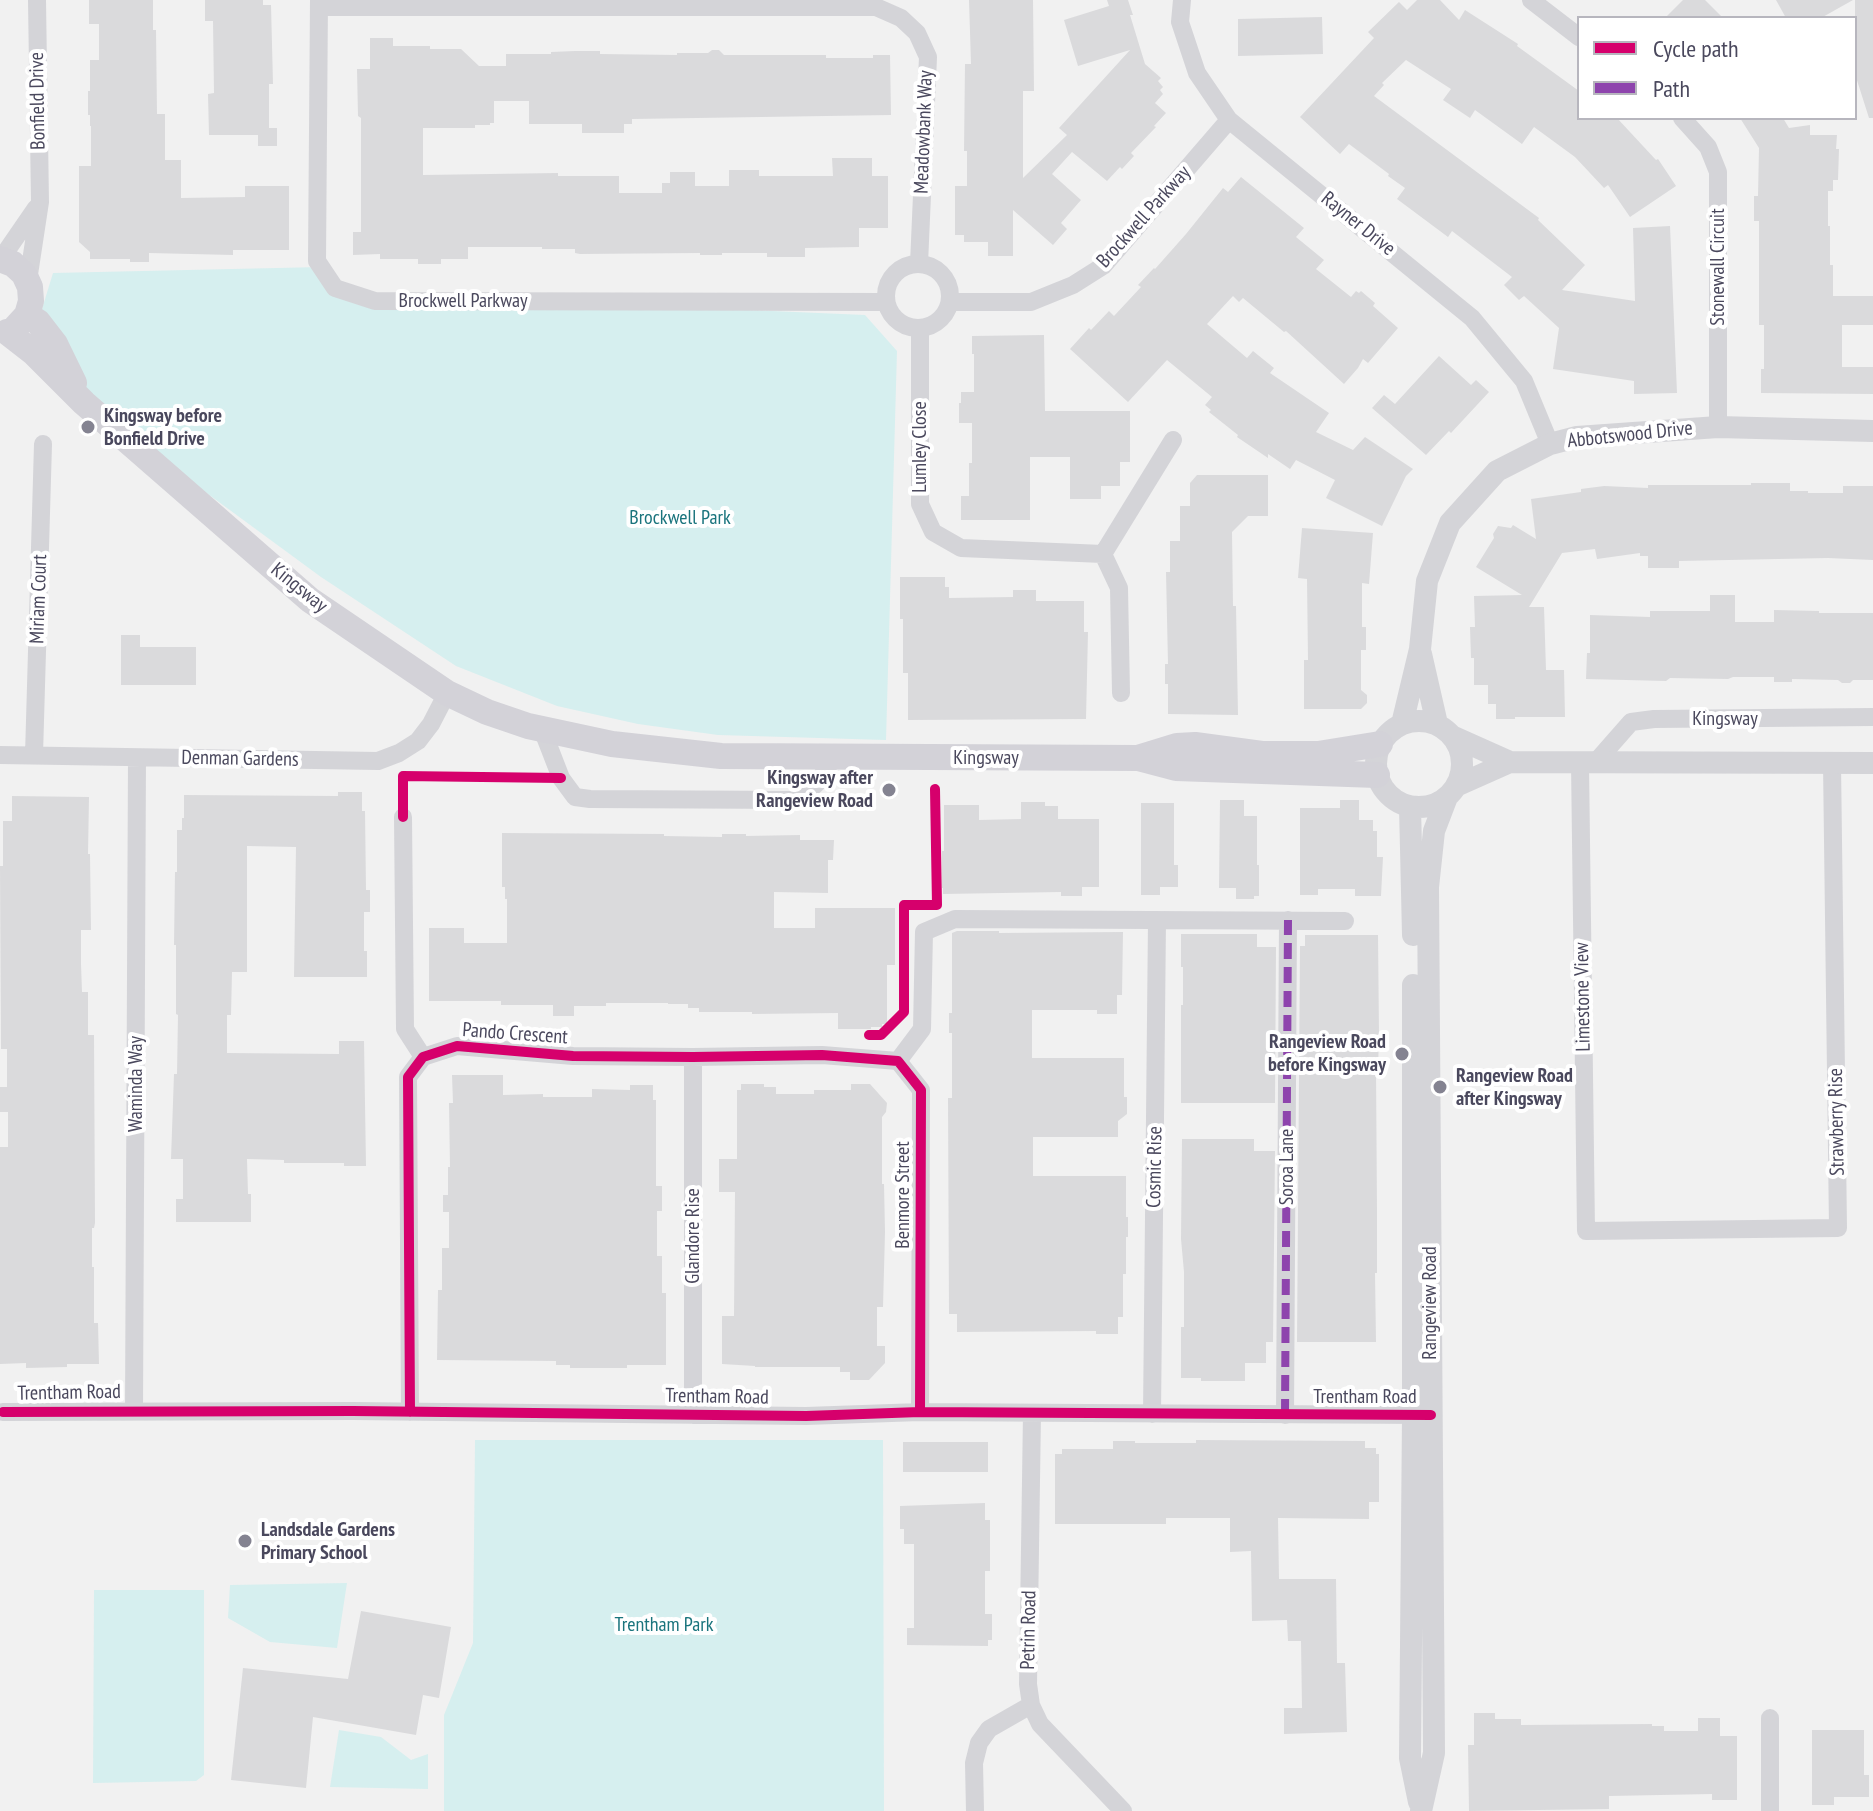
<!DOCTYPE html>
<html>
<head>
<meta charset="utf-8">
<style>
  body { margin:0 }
  #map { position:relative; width:1873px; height:1811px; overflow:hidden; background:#f1f1f1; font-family:"PT Sans Narrow",sans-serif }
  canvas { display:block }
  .legend { position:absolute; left:1577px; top:16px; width:280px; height:104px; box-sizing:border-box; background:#fff; border:2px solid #b7b6be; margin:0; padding:10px 14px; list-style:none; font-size:24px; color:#4a485d }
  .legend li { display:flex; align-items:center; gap:16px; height:40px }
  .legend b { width:40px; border:2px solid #b7b6be }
</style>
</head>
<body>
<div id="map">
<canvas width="1873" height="1811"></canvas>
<ul class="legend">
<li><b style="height:10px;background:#d6006c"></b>Cycle path</li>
<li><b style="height:10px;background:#8e44ad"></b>Path</li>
</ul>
</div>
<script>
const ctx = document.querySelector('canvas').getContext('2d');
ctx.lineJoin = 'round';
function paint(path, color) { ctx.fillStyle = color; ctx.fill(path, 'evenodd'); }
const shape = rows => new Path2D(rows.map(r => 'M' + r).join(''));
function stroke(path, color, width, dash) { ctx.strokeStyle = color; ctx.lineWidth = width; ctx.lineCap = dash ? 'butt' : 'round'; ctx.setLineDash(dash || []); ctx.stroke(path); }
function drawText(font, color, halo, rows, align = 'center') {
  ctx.font = font + ' "PT Sans Narrow",sans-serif'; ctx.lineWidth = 8; ctx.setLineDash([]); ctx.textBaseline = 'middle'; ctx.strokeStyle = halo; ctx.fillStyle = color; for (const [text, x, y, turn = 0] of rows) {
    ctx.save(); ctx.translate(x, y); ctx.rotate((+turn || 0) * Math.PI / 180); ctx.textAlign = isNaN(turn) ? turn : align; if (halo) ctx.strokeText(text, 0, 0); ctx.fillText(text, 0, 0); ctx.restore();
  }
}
paint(shape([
  [321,267,352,293,865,315,897,351,886,740,718,735,638,724,557,706,456,666,321,577,84,403,38,322,53,273],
  [475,1440,883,1440,884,1811,444,1811,444,1715,473,1643],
  [347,1583,337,1648,270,1642,228,1618,230,1585],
  [94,1590,204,1590,204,1775,196,1781,93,1783],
  [339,1730,381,1737,411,1760,428,1754,428,1789,330,1787]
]), '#d6efef');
paint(shape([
  [89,0,153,0,153,30,156,30,157,114,165,114,165,160,181,160,181,198,245,197,245,186,289,186,289,250,233,250,233,255,149,253,149,262,130,262,130,259,90,259,90,252,79,242,79,166,91,166,91,126,90,126,90,115,88,115,88,91,90,91,90,60,99,60,99,24,89,24],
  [205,0,263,0,263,5,271,5,273,84,269,84,269,128,277,128,277,146,258,146,258,135,209,135,208,94,214,93,213,21,205,21],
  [969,0,1033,0,1034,91,1023,91,1023,178,1067,135,1059,128,1130,50,1078,66,1064,20,1109,6,1107,0,1128,0,1133,15,1130,15,1145,64,1161,78,1158,81,1163,87,1160,90,1163,94,1155,103,1166,113,1154,126,1156,127,1131,153,1134,156,1122,169,1120,167,1107,181,1072,152,1052,174,1081,200,1061,223,1067,229,1053,245,1013,210,1013,256,988,256,988,242,964,242,964,235,955,235,955,186,967,186,967,151,964,151,965,64,971,64],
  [1417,0,1440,0,1459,20,1465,10,1518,44,1517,46,1579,91,1579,118,1617,118,1656,160,1658,159,1676,186,1630,217,1608,185,1604,188,1575,157,1534,127,1522,144,1475,110,1470,118,1443,100,1451,89,1406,60,1382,83,1384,85,1374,96,1539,218,1538,220,1585,265,1562,290,1635,301,1633,228,1670,226,1677,393,1634,394,1634,381,1553,369,1559,328,1524,296,1519,300,1504,285,1512,277,1452,231,1448,237,1397,199,1405,188,1388,176,1389,174,1349,144,1340,154,1300,117,1374,38,1368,32,1399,2,1407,10],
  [1683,0,1705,0,1723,18,1665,18],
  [1776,0,1853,0,1821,18,1786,18],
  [1855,0,1873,0,1873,118,1869,118,1855,74],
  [1322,17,1323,54,1238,56,1238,19],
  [370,38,393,38,393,46,430,46,430,49,461,49,479,66,506,66,506,54,551,54,551,52,575,51,600,51,600,54,677,55,677,53,708,53,712,50,719,50,724,55,826,55,826,58,873,58,873,55,890,55,891,115,632,119,632,124,624,124,624,133,582,133,582,124,529,124,529,101,494,101,494,123,490,123,490,125,475,125,475,128,423,128,423,175,558,173,558,176,619,176,619,193,662,193,662,183,670,183,670,172,695,172,695,186,729,186,729,170,759,170,759,176,833,176,832,158,872,158,872,176,888,176,888,228,859,228,859,247,805,248,805,257,767,257,767,253,722,253,722,255,700,255,700,253,580,254,575,253,575,249,542,249,542,247,468,247,468,259,441,259,441,264,418,264,418,259,380,259,380,254,353,255,353,232,361,232,361,118,358,116,357,69,370,69],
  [1740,118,1783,118,1789,128,1810,125,1810,135,1837,135,1836,149,1839,149,1838,180,1833,180,1833,191,1828,191,1828,226,1830,226,1830,265,1833,265,1833,296,1873,296,1873,325,1842,325,1842,367,1873,367,1873,394,1761,393,1761,369,1764,369,1764,325,1759,325,1759,221,1754,221,1754,196,1758,196,1759,148],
  [1241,177,1304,228,1296,237,1324,260,1316,269,1351,297,1356,291,1359,293,1361,291,1375,303,1373,306,1398,328,1368,363,1363,359,1358,368,1344,384,1286,331,1284,332,1243,298,1239,302,1233,296,1207,324,1247,358,1253,351,1274,368,1270,373,1329,413,1316,432,1353,450,1365,437,1413,469,1406,476,1382,526,1326,498,1335,480,1296,460,1290,469,1268,454,1268,458,1237,437,1238,435,1209,412,1211,410,1205,405,1212,397,1167,360,1128,402,1070,349,1089,328,1091,330,1109,311,1114,316,1141,287,1138,285,1154,268,1155,269,1186,234,1223,188,1228,192],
  [1044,335,1045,411,1130,411,1130,462,1120,462,1120,486,1101,486,1101,499,1070,499,1070,457,1030,457,1030,520,961,520,961,496,969,496,969,463,972,463,972,423,959,423,959,403,961,403,961,392,974,392,974,354,972,354,972,336],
  [1439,356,1471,385,1476,380,1489,392,1451,433,1449,431,1426,455,1372,408,1384,395,1395,404],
  [1197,475,1268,475,1268,516,1248,516,1232,532,1233,606,1236,606,1238,715,1168,714,1168,684,1165,684,1165,664,1168,664,1166,572,1170,572,1170,541,1180,541,1180,506,1190,506,1190,483],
  [1751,483,1790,483,1790,491,1808,491,1808,493,1843,493,1843,486,1873,486,1873,560,1828,558,1679,561,1679,568,1648,568,1648,556,1640,556,1640,553,1597,559,1595,549,1562,553,1529,607,1544,607,1546,670,1564,670,1565,717,1515,717,1515,719,1496,719,1496,704,1488,704,1488,685,1474,685,1474,658,1471,658,1470,627,1475,627,1474,596,1522,595,1476,567,1494,538,1493,534,1498,526,1511,528,1513,525,1536,539,1531,499,1581,492,1581,489,1604,486,1648,488,1648,485,1751,485],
  [1302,528,1373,533,1369,584,1362,583,1362,627,1366,627,1366,650,1361,650,1361,690,1367,695,1367,703,1361,709,1304,709,1304,660,1308,660,1307,579,1298,578],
  [900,577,945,577,945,587,949,587,949,598,1013,597,1013,590,1036,590,1036,601,1084,601,1084,632,1088,632,1086,719,908,720,908,673,903,673,903,619,900,619],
  [1710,595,1735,595,1735,622,1774,622,1774,610,1819,611,1819,613,1873,613,1873,680,1853,680,1850,683,1842,683,1838,680,1792,679,1792,682,1774,682,1774,677,1733,677,1728,679,1670,678,1666,681,1586,679,1587,653,1590,653,1590,615,1650,617,1650,611,1710,611],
  [121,635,140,635,140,647,196,647,196,685,121,685],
  [338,792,362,792,362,811,365,811,366,890,370,890,370,912,364,912,364,951,367,951,367,977,294,977,296,847,247,846,247,972,232,972,231,1015,227,1015,227,1053,339,1054,339,1041,364,1041,366,1166,344,1166,344,1163,284,1163,284,1160,247,1159,248,1194,251,1194,251,1222,176,1222,176,1199,183,1199,183,1159,171,1159,174,1074,177,1074,178,1015,176,1014,176,945,174,945,175,872,177,872,177,830,182,830,182,818,184,818,184,795,338,796],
  [12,796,89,797,88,854,90,854,91,930,81,930,81,964,82,992,88,992,88,1035,94,1035,95,1223,94,1228,92,1228,92,1267,94,1267,94,1323,98,1323,99,1364,67,1364,67,1367,26,1368,26,1363,0,1364,0,1147,8,1147,8,1112,0,1112,0,1087,7,1087,7,1049,1,1049,0,866,3,866,3,821,12,821],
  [1220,800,1244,800,1244,816,1257,816,1257,865,1259,865,1259,896,1254,896,1254,899,1236,899,1236,888,1219,888],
  [1340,800,1359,800,1359,820,1373,820,1373,831,1377,831,1377,857,1383,857,1381,896,1355,896,1355,889,1318,889,1318,895,1300,895,1300,808,1340,808],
  [1021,802,1045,802,1045,806,1058,806,1058,819,1099,819,1099,887,1082,887,1082,896,1061,896,1061,892,943,894,943,888,942,888,942,851,944,851,944,805,979,805,979,820,1021,819],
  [1141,803,1174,803,1174,865,1178,865,1178,887,1160,887,1160,895,1141,895],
  [502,833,664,834,664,836,722,837,722,834,746,834,746,836,800,835,800,840,834,840,833,860,828,860,828,893,774,892,774,928,815,928,815,908,895,908,895,965,887,965,887,1024,882,1024,882,1027,871,1027,871,1029,838,1029,838,1013,752,1014,752,1012,699,1012,699,1008,688,1008,688,1004,668,1004,668,1003,606,1003,606,1006,574,1006,574,1016,553,1016,553,1005,501,1005,501,1001,429,1001,429,928,464,928,464,943,507,943,507,899,505,899,505,887,502,887],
  [957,931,999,931,999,933,1123,932,1122,995,1117,995,1117,1014,1097,1014,1097,1010,1032,1010,1032,1058,1124,1058,1124,1097,1127,1097,1127,1114,1118,1121,1118,1137,1033,1137,1033,1176,1126,1176,1126,1217,1128,1217,1128,1237,1126,1237,1126,1274,1123,1274,1123,1317,1118,1317,1118,1334,1096,1334,1096,1331,957,1332,957,1314,949,1314,948,1098,952,1098,952,1033,949,1033,949,1013,952,1013,952,933],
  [1181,934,1257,934,1257,947,1276,947,1275,1103,1181,1103,1181,1005,1183,1005,1183,967,1181,967],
  [1305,935,1378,935,1379,1035,1378,1069,1376,1069,1377,1211,1377,1273,1375,1273,1376,1342,1297,1342,1300,946,1305,946],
  [452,1075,503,1075,503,1095,543,1094,543,1097,592,1097,592,1089,630,1090,630,1085,653,1085,653,1100,656,1100,656,1186,662,1186,662,1211,657,1211,657,1256,662,1256,662,1293,666,1293,666,1365,627,1365,627,1368,570,1368,570,1365,556,1365,556,1361,437,1360,438,1290,442,1290,442,1248,449,1248,449,1212,443,1212,443,1195,448,1195,448,1167,450,1167,449,1103,453,1103],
  [741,1084,764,1084,764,1087,776,1087,776,1094,814,1094,814,1090,851,1090,851,1084,870,1084,887,1103,886,1112,882,1117,882,1184,884,1184,885,1232,883,1307,877,1307,877,1346,885,1346,885,1363,869,1380,850,1380,850,1372,840,1372,840,1367,755,1367,755,1366,722,1364,722,1316,734,1316,735,1192,719,1192,719,1159,737,1159,737,1090,741,1090],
  [1182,1139,1254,1139,1254,1151,1275,1151,1273,1342,1266,1342,1266,1363,1245,1363,1245,1381,1201,1381,1201,1378,1181,1378,1181,1327,1184,1327,1184,1272,1181,1239],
  [1196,1440,1365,1441,1365,1448,1376,1448,1376,1454,1379,1454,1379,1502,1369,1502,1369,1519,1278,1518,1279,1579,1336,1579,1337,1663,1345,1663,1347,1732,1284,1734,1284,1708,1302,1708,1301,1641,1288,1641,1287,1620,1252,1621,1251,1551,1230,1552,1230,1518,1166,1518,1166,1524,1055,1524,1055,1454,1062,1454,1062,1449,1113,1449,1113,1441,1135,1441,1135,1443,1196,1443],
  [903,1442,988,1442,988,1472,903,1472],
  [985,1503,985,1520,990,1520,990,1571,985,1571,985,1614,992,1614,992,1640,988,1640,988,1646,907,1645,907,1628,914,1628,914,1544,904,1544,904,1529,900,1529,900,1506],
  [361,1611,451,1627,439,1698,423,1695,416,1735,313,1717,306,1788,231,1780,243,1668,348,1679],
  [1474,1713,1495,1713,1495,1719,1521,1719,1521,1725,1652,1724,1652,1726,1664,1726,1664,1731,1698,1731,1698,1718,1720,1718,1720,1736,1737,1736,1737,1800,1712,1800,1712,1794,1609,1796,1609,1809,1469,1811,1468,1745,1474,1745],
  [1812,1730,1864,1730,1864,1775,1869,1775,1869,1797,1834,1797,1834,1805,1812,1805]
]), '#dadadc');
stroke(shape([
  [319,0,317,261,335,288,375,301,886,302],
  [1182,0,1180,22,1197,73,1229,120,1472,318,1524,381,1550,444],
  [1531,0,1579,37],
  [319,7,876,7,901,18,917,33,928,57,919,264],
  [1682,118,1708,147,1718,172,1718,427],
  [1,259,36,208],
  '886 296a32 32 0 1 1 64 0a32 32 0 1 1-64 0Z',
  [28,281,40,202,37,0],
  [951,302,1031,302,1073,285,1103,266,1229,120],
  [920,329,920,504,933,532,961,548,1103,554],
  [1103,554,1119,588,1121,693],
  [1103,554,1173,440],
  [542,729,561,778,575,797,590,799,799,800,817,783,834,757],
  [0,755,378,761,399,753,418,741,431,724,447,693],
  [34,755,43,444],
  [1580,763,1586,1231,1838,1228,1832,763],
  [1595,763,1631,722,1654,719,1873,717],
  [403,817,405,1029,423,1057],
  [693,1057,693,1415],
  [898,1061,922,1029,924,932,955,919,1345,921],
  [134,1410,137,758],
  [3,1412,353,1411,806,1416,920,1412,1424,1415],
  [410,1412,408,1077,423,1057,457,1046,573,1056,693,1057,822,1055,898,1061,921,1090,920,1412],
  [1032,1413,1028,1684,1031,1705,1040,1724,1123,1811],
  [1152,1414,1157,920],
  [1285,1415,1288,920],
  [1770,1718,1770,1811],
  [975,1811,974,1763,979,1743,989,1729,1031,1705]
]), '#d4d4d8', 18);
stroke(shape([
  [1421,654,1437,724],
  '1376 764a43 43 0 1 1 86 0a43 43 0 1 1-86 0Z',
  [1402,724,1420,649,1427,581,1450,523,1497,471,1550,444,1577,437,1718,427,1873,431],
  [1454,737,1510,762,1873,763],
  [1456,786,1510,762],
  [1410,806,1413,935],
  [1413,985,1413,1415,1410,1758,1419,1802],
  [1421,1811,1434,1753,1428,887,1434,831,1447,797]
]), '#d4d4d8', 22);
stroke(shape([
  [0,259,13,264,24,274,30,287,31,301,27,315,16,327],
  [27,315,38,322,55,344,74,383],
  [7,332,34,353,84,403,310,600,447,693,487,712,528,726,612,744,721,756,1138,758,1176,768,1377,775],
  [1138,758,1177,746,1195,745,1262,754,1318,754,1380,744]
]), '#d3d2d8', 26);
stroke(shape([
  [1285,1415,1288,920]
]), '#8e44ad', 8, [16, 8]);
stroke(shape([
  [403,817,403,776,561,778],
  [869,1035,881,1035,904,1012,904,905,937,905,935,789],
  [3,1412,353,1411,806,1416,920,1412,1431,1415],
  [410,1412,408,1077,423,1057,457,1046,573,1056,693,1057,822,1055,898,1061,921,1090,920,1412]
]), '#d6006c', 10);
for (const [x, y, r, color] of [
  [88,427,8,"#848391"],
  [889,790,8,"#848391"],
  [1402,1054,8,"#848391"],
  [1440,1087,8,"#848391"],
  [245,1541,8,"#848391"]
]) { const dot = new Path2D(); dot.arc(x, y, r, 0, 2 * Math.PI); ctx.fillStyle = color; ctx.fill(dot); stroke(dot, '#fff', 3); }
drawText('20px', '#4a485d', '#fff', [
  ["Bonfield Drive",38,101,-91],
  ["Meadowbank Way",924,132,-88],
  ["Brockwell Parkway",1144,217,-48],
  ["Rayner Drive",1358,224,39],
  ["Stonewall Circuit",1718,267,-90],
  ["Brockwell Parkway",463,301],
  ["Abbotswood Drive",1630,435,-6],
  ["Lumley Close",920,447,-90],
  ["Kingsway",299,588,39],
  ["Miriam Court",39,599,-88],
  ["Kingsway",1725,719],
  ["Kingsway",986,758],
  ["Denman Gardens",240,759,1],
  ["Limestone View",1583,997,-91],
  ["Pando Crescent",515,1034,4],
  ["Waminda Way",136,1084,-90],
  ["Strawberry Rise",1837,1122,-91],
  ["Cosmic Rise",1155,1167,-89],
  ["Soroa Lane",1287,1167,-90],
  ["Benmore Street",903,1195,-90],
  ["Glandore Rise",693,1236,-90],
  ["Rangeview Road",1430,1303,-90],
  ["Trentham Road",69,1393,-1],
  ["Trentham Road",717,1397,1],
  ["Trentham Road",1365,1397],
  ["Petrin Road",1029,1630,-89]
]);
drawText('bold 20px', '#4a485d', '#fff', [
  ["Kingsway before",104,416],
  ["Bonfield Drive",104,439],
  ["Kingsway after",873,778,"right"],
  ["Rangeview Road",873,801,"right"],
  ["Rangeview Road",1386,1042,"right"],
  ["before Kingsway",1386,1065,"right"],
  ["Rangeview Road",1456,1076],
  ["after Kingsway",1456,1099],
  ["Landsdale Gardens",261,1530],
  ["Primary School",261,1553]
], 'left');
drawText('20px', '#1a747d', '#fff', [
  ["Brockwell Park",680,518],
  ["Trentham Park",664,1625]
]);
</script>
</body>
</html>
